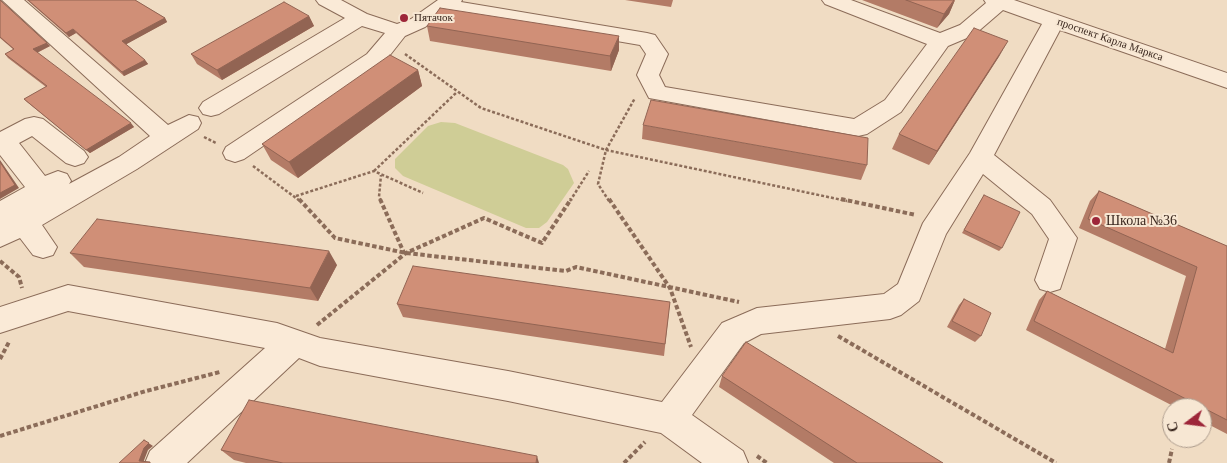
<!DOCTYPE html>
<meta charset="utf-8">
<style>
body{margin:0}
#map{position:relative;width:1227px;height:463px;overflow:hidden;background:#f0dcc3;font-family:Georgia,serif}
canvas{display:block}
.north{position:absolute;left:1162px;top:398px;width:50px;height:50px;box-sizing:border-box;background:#f7e7d3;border:1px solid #ab9a8b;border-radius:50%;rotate:255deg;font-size:14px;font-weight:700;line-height:20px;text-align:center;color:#3a271e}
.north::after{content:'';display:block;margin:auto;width:18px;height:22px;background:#9d2639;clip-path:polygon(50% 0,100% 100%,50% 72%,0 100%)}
</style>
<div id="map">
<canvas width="1227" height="463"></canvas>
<div class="north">С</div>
</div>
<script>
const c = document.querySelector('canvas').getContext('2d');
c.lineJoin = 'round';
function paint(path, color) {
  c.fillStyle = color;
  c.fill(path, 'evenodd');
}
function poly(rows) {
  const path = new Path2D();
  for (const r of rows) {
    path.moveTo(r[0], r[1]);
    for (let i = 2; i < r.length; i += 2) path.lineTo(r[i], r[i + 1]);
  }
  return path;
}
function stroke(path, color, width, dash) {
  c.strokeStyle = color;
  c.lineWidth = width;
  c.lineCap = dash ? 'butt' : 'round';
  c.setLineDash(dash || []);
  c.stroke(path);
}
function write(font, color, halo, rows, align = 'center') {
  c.font = font + ' Georgia,serif';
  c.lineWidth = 4;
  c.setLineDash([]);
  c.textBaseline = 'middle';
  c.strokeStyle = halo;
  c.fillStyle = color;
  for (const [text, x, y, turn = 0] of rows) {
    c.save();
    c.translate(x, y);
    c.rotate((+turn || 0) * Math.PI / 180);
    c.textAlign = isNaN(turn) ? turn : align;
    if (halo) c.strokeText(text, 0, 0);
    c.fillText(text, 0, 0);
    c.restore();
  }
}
paint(poly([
 [441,122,455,123,563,165,568,169,574,183,547,222,539,228,526,228,403,176,395,168,395,159,428,126]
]), '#cfcd96');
const minor = poly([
 [2,0,24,0,168,125,189,115,198,117,201,123,198,129,137,169,42,225,57,247,53,255,43,258,33,255,20,238,0,247,0,201,25,187,0,155,0,132,25,119,34,117,43,119,84,151,88,157,84,163,75,166,66,163,32,136,19,143,45,176,58,171,67,174,71,181,69,184,119,157,150,136,2,0],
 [316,0,341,0,367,14,397,24,411,19,438,0,462,0,461,2,647,33,655,35,668,54,659,75,665,87,854,119,885,100,927,44,825,4,822,0,851,0,940,33,960,25,986,3,984,0,1014,0,1227,73,1227,88,1060,30,994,155,1050,200,1077,238,1060,289,1050,292,1040,289,1035,280,1049,239,1032,214,983,174,946,234,919,301,901,315,890,319,761,334,744,343,692,415,743,451,748,463,702,463,661,433,508,401,320,366,299,358,187,463,145,463,150,451,265,348,68,311,0,333,0,307,68,285,277,323,320,338,508,371,662,402,722,323,757,308,884,294,898,284,923,223,970,153,1042,24,1003,10,974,35,948,46,901,112,867,134,858,136,649,98,637,75,646,54,640,45,448,12,425,27,405,36,383,64,244,159,235,162,226,159,223,153,226,147,367,54,385,33,362,26,219,114,211,116,203,114,199,108,203,102,345,18,319,4,316,0]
]);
stroke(minor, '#8b6c59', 2);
stroke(poly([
 [405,54,481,108,606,150,847,201],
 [204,137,216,143],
 [253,166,300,201],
 [374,171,457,92],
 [296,196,374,171,423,193],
 [381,201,379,197,381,175],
 [570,201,589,171],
 [609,201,598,184,606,150,635,98]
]), '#8b6c59', 2.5, [3, 2]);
stroke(poly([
 [299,199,335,238,406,253,566,271,576,267,739,302],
 [380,199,404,253],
 [609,199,670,288,691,347],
 [841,199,916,215],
 [0,261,19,277,22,288],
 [317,325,406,253,484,218,542,243,571,199],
 [838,336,1056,463],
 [0,359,9,342],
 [0,436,146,391,220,372],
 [757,456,767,463],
 [624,463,645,442],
 [1169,463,1172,449]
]), '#8b6c59', 4, [4.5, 2.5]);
paint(minor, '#faead7');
paint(poly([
 [0,0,47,43,50,46,37,53,134,127,90,153,27,102,24,99,46,87,8,58,5,54,14,50,0,38],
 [27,0,135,0,165,18,167,22,126,44,145,60,148,64,124,76,76,33,69,37],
 [625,0,673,0,671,7],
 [862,0,955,0,949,14,937,28],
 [309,16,314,26,222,80,197,64,191,54],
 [427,26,619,50,611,71,430,41],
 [1000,55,929,165,892,149,899,134],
 [418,70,422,86,298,178,271,160,262,144],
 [643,125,867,165,861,180,642,139],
 [1099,191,1227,246,1227,434,1202,421,1202,408,1177,408,1026,330,1039,300,1047,291,1165,349,1186,276,1079,228,1090,201],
 [984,195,1002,248,999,251,962,233],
 [70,253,337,265,318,301,84,267],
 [964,299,981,336,975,342,947,327,959,305],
 [670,302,664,356,403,317,397,304],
 [722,376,943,463,834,463,719,387],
 [221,450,536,463,246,463,234,460]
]), '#b37b66');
paint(poly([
 [955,0,949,14,937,28,944,14],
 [309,16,314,26,222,80,217,70],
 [165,18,167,22,125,45,122,41],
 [73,29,76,33,69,37,66,33],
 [619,36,619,50,611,71,610,56],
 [1008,41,1000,55,929,165,937,151],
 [47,43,50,46,36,53,33,49],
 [145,60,148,64,124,76,122,72],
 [418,70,422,86,298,178,289,162],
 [131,123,134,127,90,153,86,150],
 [0,160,19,188,0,199],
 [329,251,337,265,318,301,310,288],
 [144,440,153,446,148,450,143,463,139,461],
 [537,456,539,463,536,463]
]), '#926453');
const building = poly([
 [0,0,47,43,33,49,131,123,86,150,24,99,47,86,5,54,14,49,0,37,0,0],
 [28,0,135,0,165,18,122,41,145,60,122,72,73,29,66,33,28,0],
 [906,0,954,0,944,14,906,0],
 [284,2,309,16,217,70,191,54,284,2],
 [440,8,619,36,610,56,427,26,440,8],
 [974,28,1008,41,937,151,899,134,974,28],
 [390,55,418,70,289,162,262,144,390,55],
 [651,100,868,138,867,165,643,125,651,100],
 [0,162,15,185,0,193,0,162],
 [1099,191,1227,246,1227,420,1034,321,1047,291,1173,353,1197,267,1088,219,1099,191],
 [984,195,1020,212,1002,248,964,230,984,195],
 [97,219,329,251,310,288,70,253,97,219],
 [413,266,670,302,665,344,397,304,413,266],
 [964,299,991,313,981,336,952,321,964,299],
 [746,342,943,463,857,463,722,376,746,342],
 [249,400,537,456,536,463,283,463,221,450,249,400],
 [144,440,149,443,144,448,139,461,150,462,150,463,119,463,144,440]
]);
paint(building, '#d08f77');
stroke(building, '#926453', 1);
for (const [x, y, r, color] of [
 [404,18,5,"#9d2639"],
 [1096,221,5,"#9d2639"]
]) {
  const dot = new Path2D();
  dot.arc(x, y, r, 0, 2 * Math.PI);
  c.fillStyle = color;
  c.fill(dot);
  stroke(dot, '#f7e7d3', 2);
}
write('11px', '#3a271e', '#f7e7d3', [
 ["Пятачок",414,18]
], 'left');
write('11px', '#3a271e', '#f7e7d3', [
 ["проспект Карла Маркса",1110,40,19]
]);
write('14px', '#3a271e', '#f7e7d3', [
 ["Школа №36",1106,221]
], 'left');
</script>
